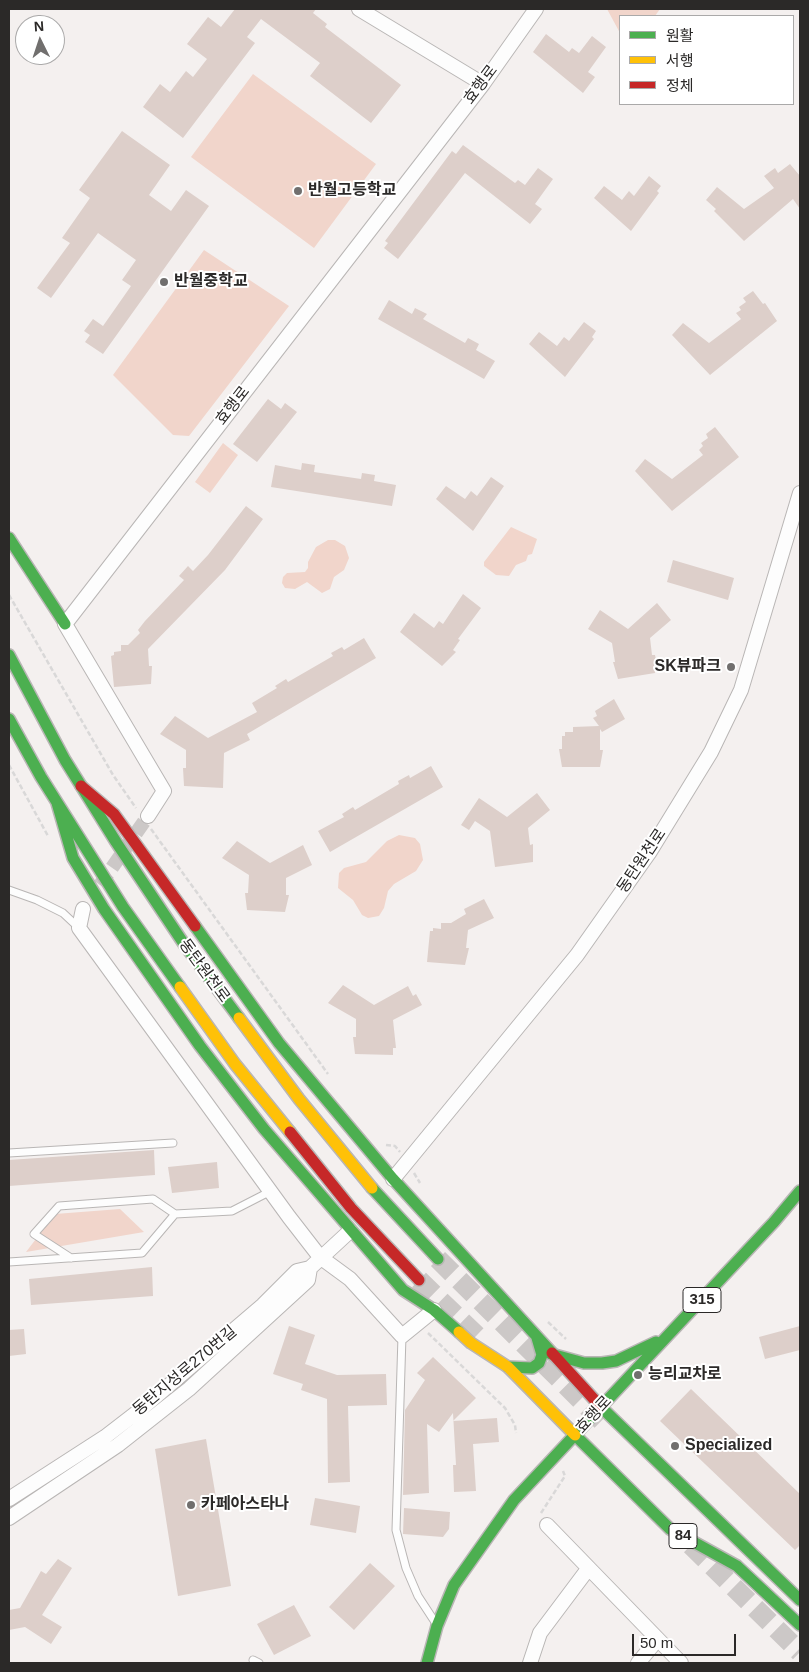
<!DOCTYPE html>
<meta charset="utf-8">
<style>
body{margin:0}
#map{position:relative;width:809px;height:1672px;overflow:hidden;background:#f4f0ef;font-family:Arial,"Noto Sans KR",sans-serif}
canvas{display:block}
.frame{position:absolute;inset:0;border:10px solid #2b2928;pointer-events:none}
.legend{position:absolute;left:619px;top:15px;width:175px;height:90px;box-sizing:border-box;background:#fff;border:1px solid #aaa9a9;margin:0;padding:6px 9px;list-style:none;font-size:15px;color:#2b2928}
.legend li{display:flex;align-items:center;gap:10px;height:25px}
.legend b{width:25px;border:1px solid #aaa9a9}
.north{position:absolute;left:15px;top:15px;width:50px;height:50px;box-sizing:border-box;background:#fff;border:1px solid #aaa9a9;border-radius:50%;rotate:356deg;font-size:14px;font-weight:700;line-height:20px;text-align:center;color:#2b2928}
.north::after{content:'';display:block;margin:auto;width:18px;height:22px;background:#716f6e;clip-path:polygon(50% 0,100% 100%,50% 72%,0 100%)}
.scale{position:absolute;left:632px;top:1634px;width:104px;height:22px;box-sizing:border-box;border:2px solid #2b2928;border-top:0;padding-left:6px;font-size:15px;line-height:18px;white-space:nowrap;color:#2b2928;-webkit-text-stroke:4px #fff;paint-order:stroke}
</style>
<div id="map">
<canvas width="809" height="1672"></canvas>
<div class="frame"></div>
<ul class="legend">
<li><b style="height:6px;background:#4caf50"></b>원활</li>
<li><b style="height:6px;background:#ffc107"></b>서행</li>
<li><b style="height:6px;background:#c62828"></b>정체</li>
</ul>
<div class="north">N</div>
<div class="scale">50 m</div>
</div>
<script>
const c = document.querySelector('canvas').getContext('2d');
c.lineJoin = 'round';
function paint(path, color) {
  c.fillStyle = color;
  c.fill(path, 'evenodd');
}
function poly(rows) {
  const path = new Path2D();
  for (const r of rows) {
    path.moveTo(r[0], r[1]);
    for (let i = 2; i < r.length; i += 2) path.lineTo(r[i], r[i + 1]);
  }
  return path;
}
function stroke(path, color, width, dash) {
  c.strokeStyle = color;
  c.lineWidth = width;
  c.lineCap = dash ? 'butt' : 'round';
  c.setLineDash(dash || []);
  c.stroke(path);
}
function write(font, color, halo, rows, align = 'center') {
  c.font = font + ' Arial,"Noto Sans KR",sans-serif';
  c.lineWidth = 4;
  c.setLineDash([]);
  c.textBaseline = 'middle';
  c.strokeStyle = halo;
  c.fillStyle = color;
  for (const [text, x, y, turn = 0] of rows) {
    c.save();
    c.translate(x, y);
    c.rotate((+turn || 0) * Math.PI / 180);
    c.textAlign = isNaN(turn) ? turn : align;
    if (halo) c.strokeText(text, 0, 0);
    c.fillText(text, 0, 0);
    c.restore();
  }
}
paint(poly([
 [607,9,660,9,655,16,620,16,620,33],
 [253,74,376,164,314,248,191,157],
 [204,250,289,306,189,436,173,435,113,375],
 [223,443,238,455,210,493,195,482],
 [511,527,537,539,532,554,528,555,526,561,516,565,509,576,496,575,484,566,484,562],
 [328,540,335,540,345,546,349,558,344,570,334,577,330,589,322,593,307,582,295,589,285,588,282,583,283,577,287,573,305,572,308,568,308,562,316,547],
 [399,835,415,838,420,844,423,860,416,871,394,884,388,891,384,908,379,916,368,918,362,915,353,900,338,888,339,873,344,868,366,862,387,841],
 [120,1209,144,1232,26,1252,55,1214]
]), '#f1d5cb');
paint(poly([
 [235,9,316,9,313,13,327,24,325,27,401,85,371,123,310,76,320,63,261,19,247,37,255,43,183,138,143,107,160,84,170,92,186,71,193,77,207,59,187,44,208,17,221,27],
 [546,34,569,52,572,48,579,53,592,36,606,47,588,72,595,77,583,93,533,52],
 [122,131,170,165,149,195,171,211,186,190,209,206,103,354,85,342,90,335,84,331,93,319,103,326,131,286,122,280,136,260,98,233,51,298,37,288,70,243,62,238,90,198,79,190],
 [463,145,515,183,518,180,525,185,538,168,553,179,535,204,542,209,530,224,465,173,398,259,384,248,388,243,385,241,452,151,456,154],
 [790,164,800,176,800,209,793,199,744,241,714,211,716,209,706,200,717,187,744,209,774,188,764,176,775,168,778,173],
 [649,176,661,186,657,191,659,193,631,231,594,198,604,186,622,200,629,191,634,196],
 [753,291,763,304,765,303,777,321,710,375,672,335,683,323,709,343,741,319,736,313,741,310,739,307,746,302,743,298],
 [389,300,412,314,415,308,427,314,423,319,465,343,468,338,479,344,476,350,495,361,484,379,378,319],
 [584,322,596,331,592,337,594,339,565,377,529,344,539,332,557,346,564,337,569,341],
 [268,399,281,409,285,403,297,412,257,462,233,444],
 [715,427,739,457,672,511,635,471,645,459,672,479,703,455,699,450,703,446,701,443,708,438,706,434],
 [302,463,315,465,314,472,361,479,362,473,375,475,374,481,396,485,392,506,271,487,275,465,301,470],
 [491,477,504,486,473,531,436,499,446,486,465,499,471,491,477,496],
 [246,506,263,519,225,570,148,649,149,666,152,666,151,684,114,687,111,656,114,655,114,652,121,651,121,645,128,645,140,633,138,630,145,621,184,580,179,576,188,566,193,571,208,555],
 [673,560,734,578,728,600,667,582],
 [463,594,481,608,458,639,460,640,453,650,456,652,442,666,400,632,414,613,434,628,439,621,443,624],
 [657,603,671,620,650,638,652,655,655,655,657,665,654,665,655,673,618,679,613,662,615,662,612,643,588,629,600,610,628,629],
 [364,638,376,658,247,734,250,740,224,753,223,788,184,786,183,768,186,768,186,750,160,734,175,716,208,738,257,712,252,703,277,688,275,686,286,679,288,682,333,656,331,653,342,647,344,650],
 [614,699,625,719,602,732,600,729,600,750,603,750,600,767,562,767,559,749,562,749,562,736,565,736,565,732,573,732,573,727,599,726,593,718,597,716,595,711],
 [431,766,443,787,330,852,318,831,344,817,342,814,353,807,355,810,399,784,398,781,409,775,410,778],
 [537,793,550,810,528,828,530,845,533,844,533,862,495,867,490,831,475,821,469,830,461,825,479,798,507,817],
 [237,841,270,863,303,845,312,865,286,878,286,895,289,895,285,912,247,910,245,893,248,893,249,875,222,858],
 [484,899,494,918,468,930,466,948,469,948,465,965,427,962,430,931,433,931,433,928,441,929,441,923,451,923,466,914,464,909],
 [343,985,374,1005,408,986,413,996,416,994,422,1005,393,1020,396,1048,393,1048,393,1055,355,1054,353,1037,356,1037,356,1019,328,1003],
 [154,1150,155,1175,9,1186,9,1160],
 [217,1162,219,1188,172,1193,168,1167],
 [152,1267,153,1296,31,1305,29,1279],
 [289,1326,315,1335,305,1364,337,1375,386,1374,387,1405,348,1406,350,1482,328,1483,327,1399,301,1390,303,1384,273,1374],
 [800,1326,800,1350,765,1359,759,1337],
 [24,1329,26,1354,9,1356,9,1330],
 [433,1357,476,1398,453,1421,497,1418,499,1442,473,1444,476,1491,454,1492,453,1465,456,1465,453,1413,439,1432,427,1424,429,1493,403,1495,405,1410,425,1380,417,1373],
 [691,1389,800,1494,800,1545,795,1550,660,1421],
 [206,1439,231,1586,178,1596,155,1449],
 [315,1498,360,1506,356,1533,310,1525],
 [404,1508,450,1512,449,1529,443,1537,403,1534],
 [58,1559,72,1568,42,1615,62,1627,51,1644,25,1627,9,1630,9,1610,20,1608,41,1571,46,1574],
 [370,1563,395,1586,354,1630,329,1607],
 [294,1605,311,1636,274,1655,257,1624]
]), '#ddcfca');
stroke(poly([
 [100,885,148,816]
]), '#ccc8c7', 14, [14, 7]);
stroke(poly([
 [438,1259,603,1422],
 [419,1280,477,1336],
 [691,1545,800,1652]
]), '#ccc8c7', 20, [20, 10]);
const lane = poly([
 [9,890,37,900,63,913,79,928],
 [9,1153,173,1143],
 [175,1214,232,1211,271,1191],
 [9,1262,142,1253,175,1214,153,1199,59,1206,34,1234,71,1258],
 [402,1336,396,1530,406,1568,418,1596,435,1622],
 [253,1660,259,1663]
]);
const street = poly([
 [359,9,483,84],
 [148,816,164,791,65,624,483,84,536,9],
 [83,909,79,928,289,1217,320,1257,350,1279,402,1336,434,1310],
 [393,1179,577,955,649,853,711,752,741,690,800,493],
 [9,1499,105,1437,140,1410,263,1305,297,1271,310,1268,350,1231],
 [9,1518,118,1445,189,1389,308,1280,310,1268],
 [547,1525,681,1663],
 [530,1663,540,1633,588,1569],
 [638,1663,657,1640]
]);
const fast = poly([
 [9,538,65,624],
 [9,655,65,760,116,842,184,944,239,1018],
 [9,719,41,777,123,907,180,987],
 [57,803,73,858,104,909,200,1046,264,1129,403,1290,434,1310,459,1332],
 [195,926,279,1043,393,1179,552,1353],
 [372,1188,438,1259],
 [551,1354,584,1363,602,1363,616,1361,656,1342],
 [508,1367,532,1368,539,1363,542,1355,537,1338],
 [601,1407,800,1600],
 [575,1435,670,1529,737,1566,800,1625],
 [427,1663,437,1626,454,1585,514,1500,774,1222,800,1191]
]);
const slow = poly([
 [180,987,235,1064,290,1132],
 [239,1018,299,1099,372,1188],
 [459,1332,471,1343,508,1367,575,1435]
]);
const jam = poly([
 [81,786,114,814,195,926],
 [290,1132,351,1208,419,1280],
 [552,1353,601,1407]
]);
stroke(lane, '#b9b6b5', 9);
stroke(street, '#b9b6b5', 16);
stroke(fast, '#b9b6b5', 14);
stroke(slow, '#b9b6b5', 14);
stroke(jam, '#b9b6b5', 14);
stroke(poly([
 [9,595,113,775,136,808],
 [9,765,48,836],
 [151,829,328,1074],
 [386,1145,395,1146,400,1152],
 [414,1173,420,1183],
 [548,1322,566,1339],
 [428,1333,505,1408,515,1425,516,1433],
 [541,1513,565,1476,563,1471]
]), '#d9d8d8', 2.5, [5, 2.5]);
stroke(lane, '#fdfdfd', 7);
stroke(street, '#fdfdfd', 14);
stroke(fast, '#4caf50', 11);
stroke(slow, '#ffc107', 11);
stroke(jam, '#c62828', 11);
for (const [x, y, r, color] of [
 [298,191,5,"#716f6e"],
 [164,282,5,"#716f6e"],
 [731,667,5,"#716f6e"],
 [638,1375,5,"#716f6e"],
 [675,1446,5,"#716f6e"],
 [191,1505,5,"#716f6e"]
]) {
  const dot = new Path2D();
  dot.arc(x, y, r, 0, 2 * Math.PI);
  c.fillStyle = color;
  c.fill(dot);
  stroke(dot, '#fff', 2);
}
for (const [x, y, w] of [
 [702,1300,38],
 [683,1536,28]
]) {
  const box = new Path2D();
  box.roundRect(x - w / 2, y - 12.5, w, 25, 4);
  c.fillStyle = '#fff';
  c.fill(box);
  stroke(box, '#2b2928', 1);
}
write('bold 15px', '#2b2928', null, [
 ["315",702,1300],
 ["84",683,1536]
]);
write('16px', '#2b2928', '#fff', [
 ["효행로",481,85,-53],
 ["효행로",233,406,-52],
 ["동탄원천로",642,861,-56],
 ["동탄원천로",204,971,54],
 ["동탄지성로270번길",185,1371,-40],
 ["효행로",594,1415,-47]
]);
write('bold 16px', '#2b2928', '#fff', [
 ["반월고등학교",308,191],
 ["반월중학교",174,282],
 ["SK뷰파크",721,667,"right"],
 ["능리교차로",648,1375],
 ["Specialized",685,1446],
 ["카페아스타나",201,1505]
], 'left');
</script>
